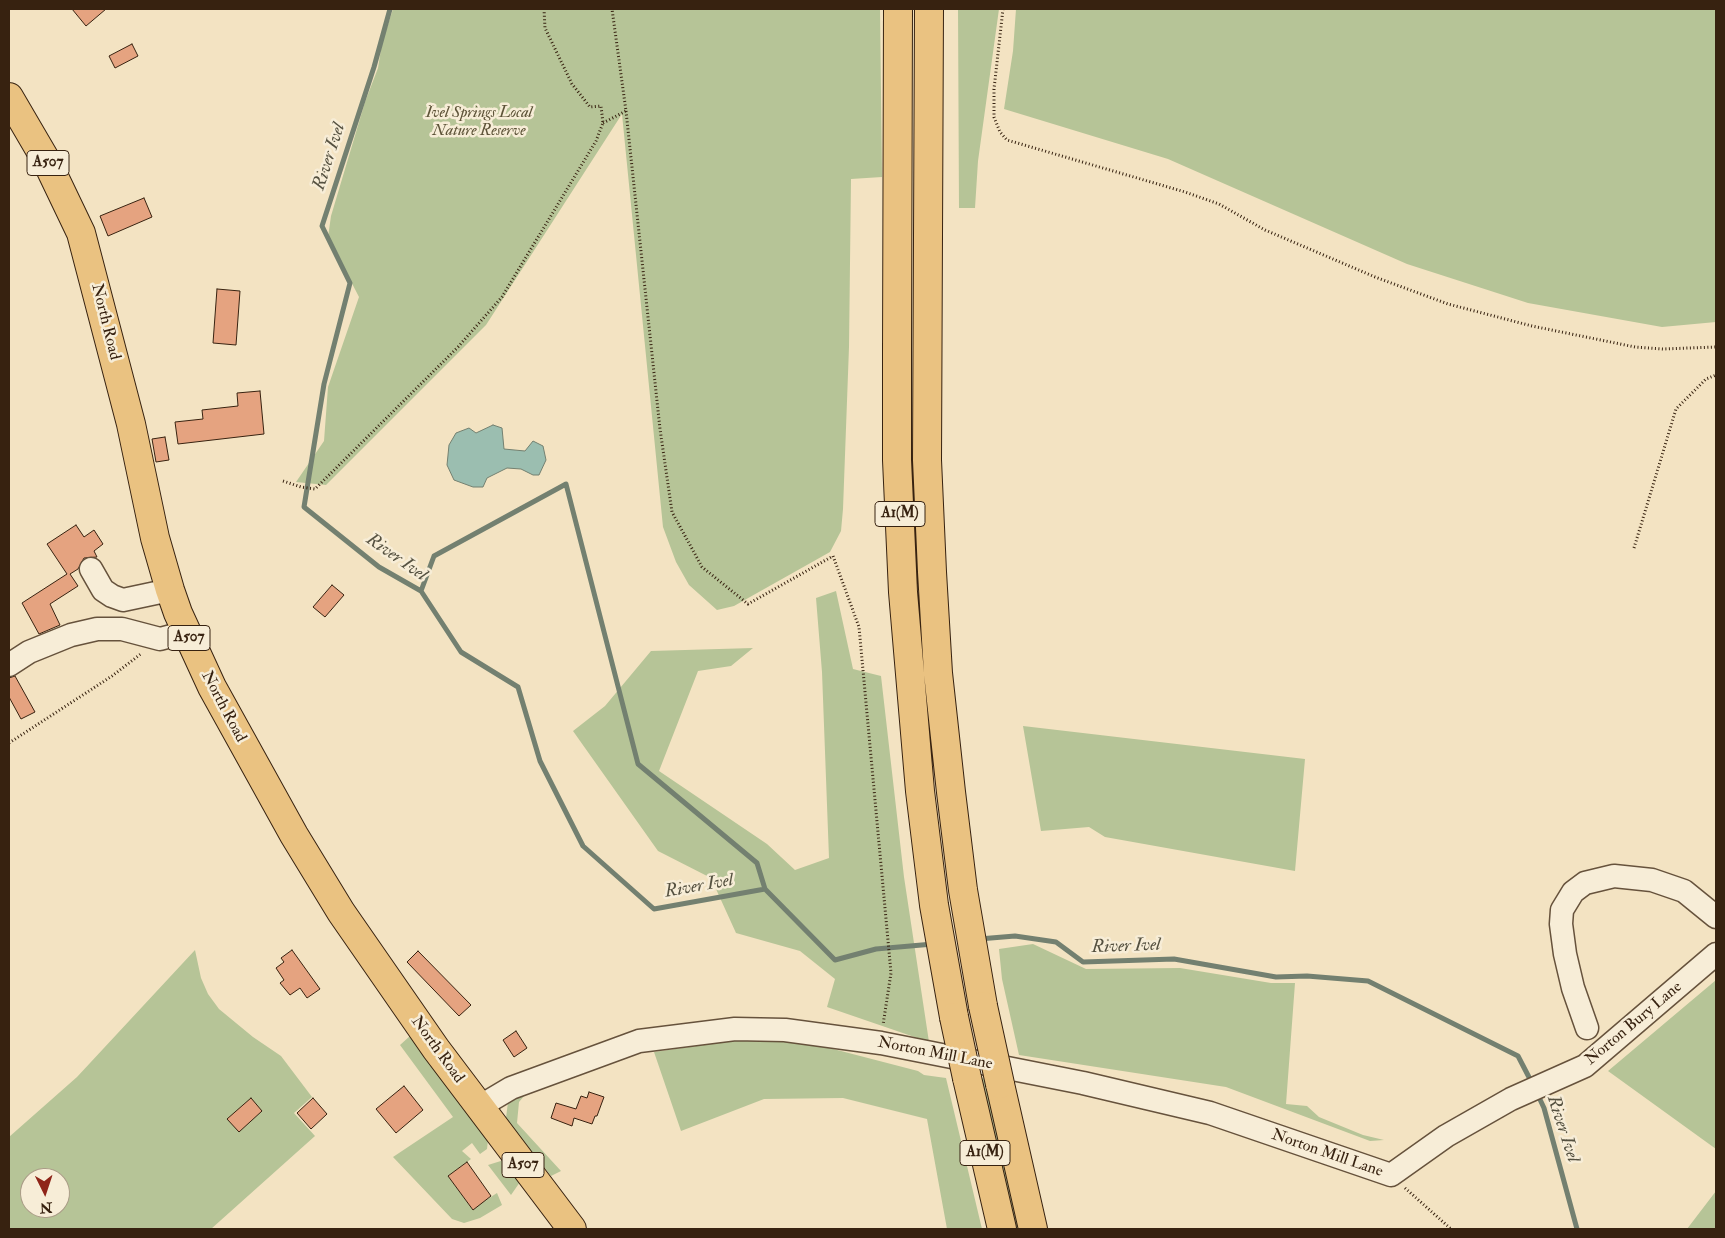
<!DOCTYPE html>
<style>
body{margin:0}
#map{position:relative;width:1725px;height:1238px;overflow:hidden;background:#f3e3c2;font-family:"IM FELL Double Pica",serif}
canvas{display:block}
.frame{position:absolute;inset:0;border:10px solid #372210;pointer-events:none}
.north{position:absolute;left:20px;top:1168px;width:50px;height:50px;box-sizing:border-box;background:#f7edd7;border:1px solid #aa9c87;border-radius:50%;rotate:176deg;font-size:14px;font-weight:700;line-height:20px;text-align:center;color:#372210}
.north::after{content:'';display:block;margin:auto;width:18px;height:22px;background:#8f2418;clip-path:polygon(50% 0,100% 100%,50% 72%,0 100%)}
</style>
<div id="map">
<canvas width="1725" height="1238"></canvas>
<div class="frame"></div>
<div class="north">N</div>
</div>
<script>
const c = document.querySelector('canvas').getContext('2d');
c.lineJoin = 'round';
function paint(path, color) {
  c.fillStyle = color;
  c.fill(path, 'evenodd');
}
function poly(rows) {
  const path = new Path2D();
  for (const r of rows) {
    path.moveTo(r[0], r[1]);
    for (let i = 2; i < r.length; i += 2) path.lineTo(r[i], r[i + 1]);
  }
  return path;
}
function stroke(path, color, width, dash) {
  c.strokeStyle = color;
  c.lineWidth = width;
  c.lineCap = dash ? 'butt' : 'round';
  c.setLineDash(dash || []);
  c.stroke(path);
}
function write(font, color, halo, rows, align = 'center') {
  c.font = font + ' "IM FELL Double Pica",serif';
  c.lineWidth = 5;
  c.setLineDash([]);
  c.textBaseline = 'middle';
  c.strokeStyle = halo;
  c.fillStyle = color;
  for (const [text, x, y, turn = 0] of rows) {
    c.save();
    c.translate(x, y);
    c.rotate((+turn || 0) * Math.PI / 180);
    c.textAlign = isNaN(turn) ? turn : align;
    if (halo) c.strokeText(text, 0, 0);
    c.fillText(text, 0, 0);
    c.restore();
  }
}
paint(poly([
 [393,9,880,9,882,177,851,179,849,347,843,509,841,531,830,552,734,606,717,610,689,585,676,562,663,527,622,114,486,325,326,485,296,482,324,441,328,387,359,297,328,237,331,216,365,102,378,68,382,43],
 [958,9,999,9,978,161,975,208,959,208],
 [1016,9,1716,9,1716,322,1662,327,1528,303,1407,264,1168,159,1004,109,1013,51],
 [836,591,853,669,881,676,904,877,929,1042,827,1007,835,979,800,951,736,933,711,878,658,851,573,731,605,706,651,651,753,648,731,666,698,671,659,771,767,844,795,870,829,858,822,672,816,598],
 [1023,726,1305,759,1295,871,1105,837,1089,827,1041,831],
 [1033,944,1086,969,1180,968,1271,983,1295,983,1286,1104,1307,1106,1319,1117,1363,1135,1384,1140,1370,1141,1226,1087,1019,1055,1002,979,999,949],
 [195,950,201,978,208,994,219,1009,253,1037,281,1056,312,1097,294,1113,315,1136,211,1229,9,1229,9,1137,77,1077],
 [30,1178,60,1178,60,1208,30,1208],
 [1716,980,1716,1149,1608,1071],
 [410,1036,488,1140,487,1149,480,1154,472,1143,462,1151,471,1159,448,1176,472,1209,497,1193,502,1205,480,1218,464,1223,452,1219,393,1157,453,1117,400,1045],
 [787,1037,918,1071,924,1075,946,1078,982,1229,947,1229,927,1119,843,1098,764,1099,681,1131,654,1052,753,1038],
 [986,1078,1022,1229,1013,1229,978,1079],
 [530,1089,519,1102,517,1123,561,1171,551,1176,506,1118,508,1102],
 [504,1160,520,1182,511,1195,488,1165],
 [1716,1191,1716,1229,1687,1229]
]), '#b6c497');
const water = poly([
 [493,425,502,428,504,449,525,451,533,441,543,446,546,460,539,475,533,475,521,469,507,468,487,478,483,487,473,487,454,480,447,465,449,445,456,433,469,428,476,433,493,425]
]);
paint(water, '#9bbeb0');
stroke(water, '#738070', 1);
stroke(poly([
 [390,9,374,67,322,226,350,283,324,384,304,507,379,567,421,591,461,652,518,687,540,761,583,846,654,909,765,889,835,960,876,949,933,944],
 [421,591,434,556,566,484,638,764,757,863,765,889],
 [979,939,1015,936,1056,942,1083,962,1174,959,1276,977,1307,976,1368,981,1518,1056,1532,1083],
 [1537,1093,1544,1108,1577,1229]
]), '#738070', 5);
const building = poly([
 [72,9,106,9,86,26,72,9],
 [132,44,138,56,115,68,109,56,132,44],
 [144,198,152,217,108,236,100,216,144,198],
 [217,289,240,291,236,345,213,343,217,289],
 [260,391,264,434,178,444,175,422,203,419,202,410,238,406,237,393,260,391],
 [165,437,169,460,156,462,152,439,165,437],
 [76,525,84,537,94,530,103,544,94,551,97,557,84,558,78,569,70,574,78,586,50,604,60,625,39,634,22,603,67,574,47,544,76,525],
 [332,585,344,595,325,617,313,607,332,585],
 [15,676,35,712,21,719,9,697,9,678,15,676],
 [292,950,320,989,307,998,300,988,290,995,280,983,284,980,276,968,284,962,281,958,292,950],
 [418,951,471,1005,459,1016,407,962,418,951],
 [516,1031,527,1048,514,1057,503,1040,516,1031],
 [404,1086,423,1110,396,1133,376,1109,404,1086],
 [589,1092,604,1097,597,1116,595,1116,592,1124,574,1118,572,1126,551,1118,556,1103,576,1109,581,1096,587,1098,589,1092],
 [251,1098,262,1111,239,1132,227,1119,251,1098],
 [313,1098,327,1114,311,1129,297,1113,313,1098],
 [467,1162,491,1196,473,1210,448,1176,467,1162]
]);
paint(building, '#e5a380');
stroke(building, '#372210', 1);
const minor = poly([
 [91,569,103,590,112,596,123,600,170,590],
 [9,665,29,652,71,635,97,629,122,629,160,639,186,632],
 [1587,1028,1573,988,1565,954,1561,924,1562,910,1573,892,1585,883,1614,876,1652,880,1684,891,1716,917],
 [479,1107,511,1088,639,1041,735,1029,785,1030,881,1043,1083,1083,1210,1113,1391,1175,1446,1136,1511,1099,1585,1066,1716,954]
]);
const major = poly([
 [9,97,47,162,81,233,131,424,155,538,170,590,178,613,212,687,294,835,341,912,436,1049,572,1229]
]);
const highway = poly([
 [898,9,897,351,897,460,903,592,920,791,934,905,954,1017],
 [929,9,927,460,932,572,938,673,951,792,963,890,983,1006],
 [967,1078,1002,1229],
 [1000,1084,1033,1229]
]);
stroke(minor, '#66523c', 25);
stroke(major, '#372210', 30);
stroke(highway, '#372210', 30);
stroke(poly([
 [1003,9,994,89,994,117,1000,132,1007,140,1185,192,1219,204,1265,230,1375,277,1448,304,1532,326,1635,347,1663,349,1716,347],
 [626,111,660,429,672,512,702,567,748,604,833,556,859,627,891,973,883,1025],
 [603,123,626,111,612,9],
 [283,481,301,487,315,489,458,347,502,297,596,141,603,123,601,106,590,107,572,84,545,28,544,9],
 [1634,548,1676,409,1706,379,1716,375],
 [9,743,112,676,142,653],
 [1405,1188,1451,1229]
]), '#372210', 3, [1, 2.5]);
stroke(minor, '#f7edd7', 22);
stroke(major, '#eac281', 28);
stroke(highway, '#eac281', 28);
const highwayBridge = poly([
 [983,1006,1000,1084],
 [954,1017,967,1078]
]);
stroke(highwayBridge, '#372210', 30, []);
stroke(highwayBridge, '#eac281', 28);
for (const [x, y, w] of [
 [48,163,42],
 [900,514,50],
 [189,638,42],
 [985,1153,50],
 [523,1165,42]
]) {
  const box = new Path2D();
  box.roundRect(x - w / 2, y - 12.5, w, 25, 4);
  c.fillStyle = '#f7edd7';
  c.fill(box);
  stroke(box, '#372210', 1);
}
write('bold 15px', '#372210', null, [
 ["A507",48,163],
 ["A1(M)",900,514],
 ["A507",189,638],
 ["A1(M)",985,1153],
 ["A507",523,1165]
]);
write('italic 16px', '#5d5338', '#f7edd7', [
 ["Ivel Springs Local",479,114],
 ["Nature Reserve",479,132]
]);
write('16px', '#372210', '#f7edd7', [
 ["North Road",105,322,76],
 ["North Road",223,707,62],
 ["Norton Bury Lane",1634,1024,-40],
 ["North Road",437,1050,54],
 ["Norton Mill Lane",935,1054,11],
 ["Norton Mill Lane",1327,1154,19]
]);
write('italic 18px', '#555140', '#f7edd7', [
 ["River Ivel",330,157,-72],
 ["River Ivel",396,558,35],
 ["River Ivel",699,887,-10],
 ["River Ivel",1126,947,-2],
 ["River Ivel",1562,1129,72]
]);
</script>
